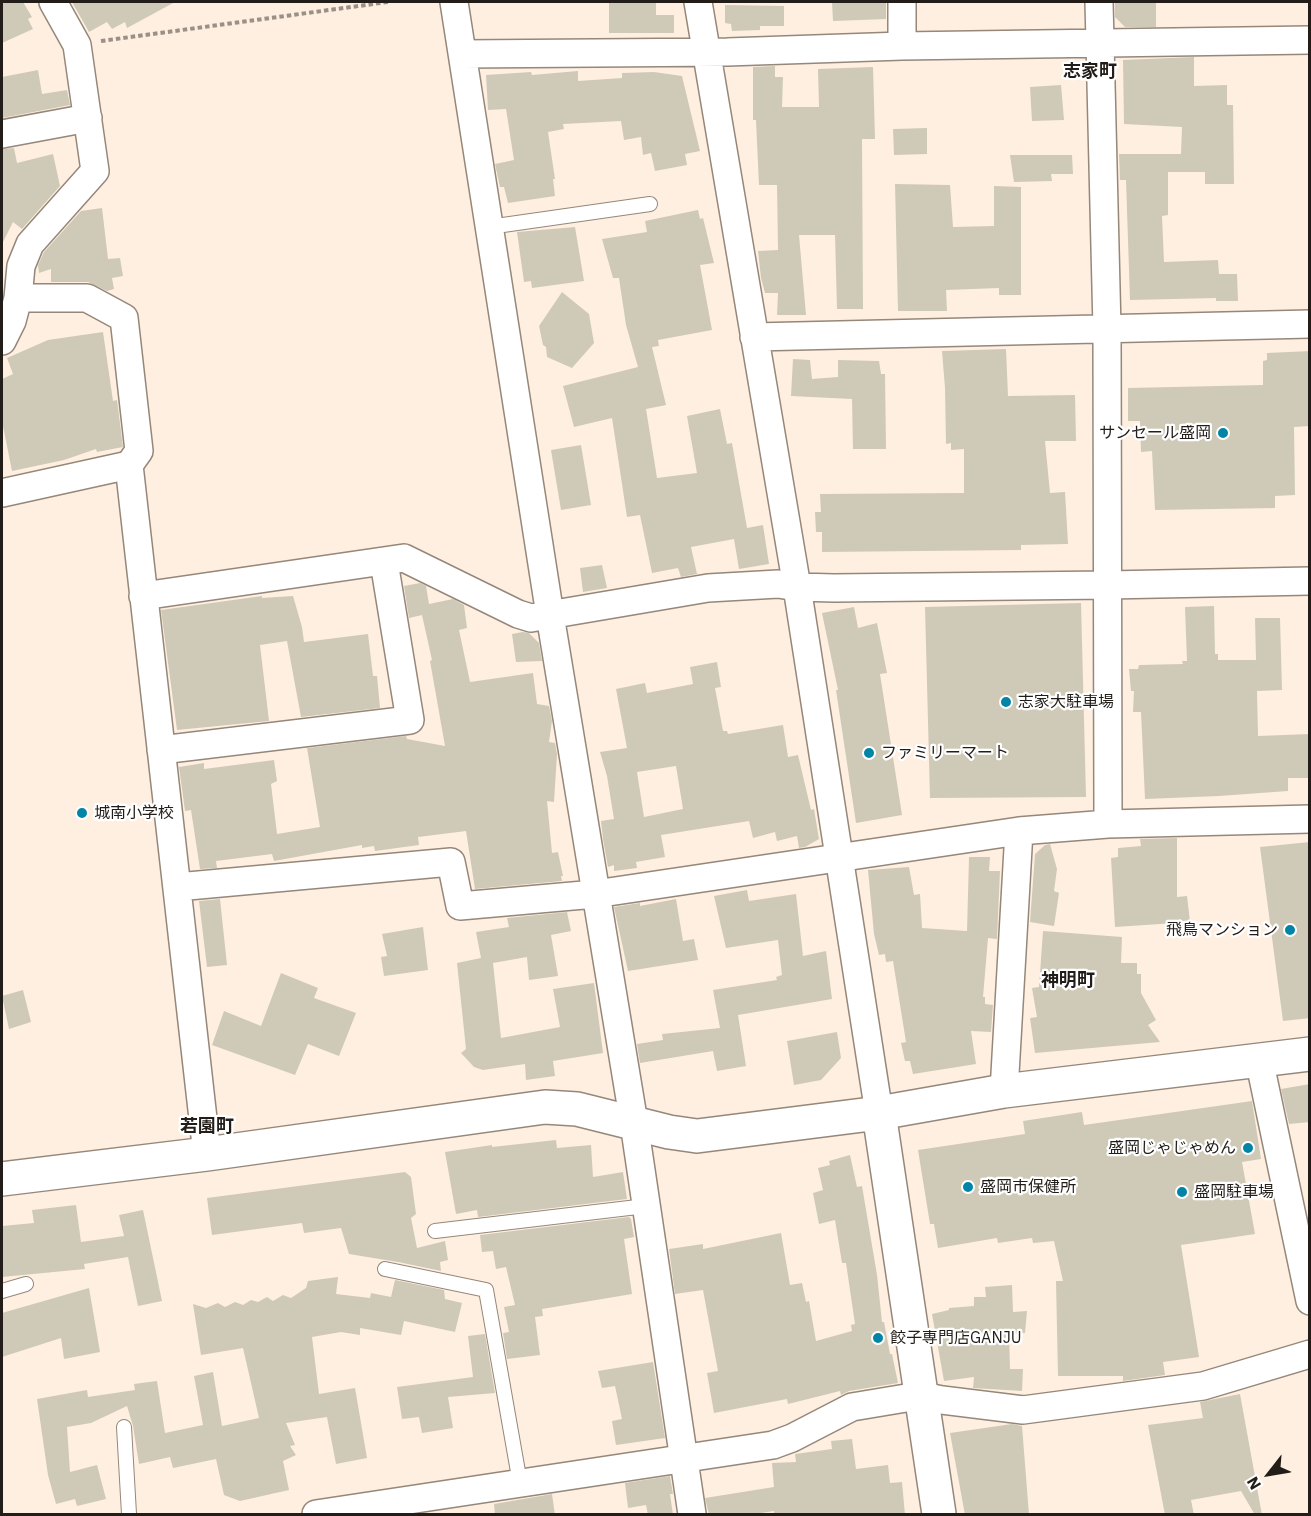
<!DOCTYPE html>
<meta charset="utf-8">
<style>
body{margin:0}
#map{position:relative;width:1311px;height:1516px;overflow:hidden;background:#ffefe1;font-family:"IBM Plex Sans",sans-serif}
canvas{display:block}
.frame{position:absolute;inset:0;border:3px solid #221d18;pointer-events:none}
.north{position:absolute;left:1239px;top:1444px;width:60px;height:60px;-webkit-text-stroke:4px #fff;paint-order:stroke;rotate:239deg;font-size:16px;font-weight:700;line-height:24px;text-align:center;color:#221d18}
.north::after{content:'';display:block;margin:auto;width:21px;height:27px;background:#221d18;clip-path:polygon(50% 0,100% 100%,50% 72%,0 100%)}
</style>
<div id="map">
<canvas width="1311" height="1516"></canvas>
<div class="frame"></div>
<div class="north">N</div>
</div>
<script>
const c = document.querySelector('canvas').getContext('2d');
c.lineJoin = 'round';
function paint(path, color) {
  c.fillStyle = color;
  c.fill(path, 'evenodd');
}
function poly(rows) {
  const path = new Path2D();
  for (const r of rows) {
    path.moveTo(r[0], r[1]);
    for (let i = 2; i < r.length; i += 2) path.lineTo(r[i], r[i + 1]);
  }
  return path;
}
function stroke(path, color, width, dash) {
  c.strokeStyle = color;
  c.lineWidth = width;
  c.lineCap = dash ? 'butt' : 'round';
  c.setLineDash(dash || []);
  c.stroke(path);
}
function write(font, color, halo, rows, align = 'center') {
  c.font = font + ' "IBM Plex Sans","Noto Sans JP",sans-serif';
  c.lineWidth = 4.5;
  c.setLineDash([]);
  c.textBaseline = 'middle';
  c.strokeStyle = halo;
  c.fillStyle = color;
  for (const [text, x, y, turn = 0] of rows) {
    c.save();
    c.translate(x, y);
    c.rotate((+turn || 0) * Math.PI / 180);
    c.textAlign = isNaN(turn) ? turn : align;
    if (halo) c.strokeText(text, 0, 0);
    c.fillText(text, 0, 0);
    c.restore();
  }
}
paint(poly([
 [2,2,23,2,32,17,28,19,33,29,2,43],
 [72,2,175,2,127,28,125,22,112,29,107,22,89,32],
 [609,2,656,2,656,15,674,15,674,33,609,33],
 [832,2,886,2,886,19,833,21],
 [1115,2,1156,2,1156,27,1125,27,1115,17],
 [725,5,784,6,784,26,760,26,760,30,732,31,731,24,725,23],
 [1194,57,1194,86,1227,85,1227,105,1233,105,1234,184,1205,184,1205,172,1168,172,1168,215,1162,216,1164,262,1218,260,1219,274,1237,274,1238,301,1216,301,1216,298,1130,300,1126,180,1120,180,1119,154,1181,154,1182,127,1124,124,1123,60],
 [775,66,775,77,783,77,782,107,819,107,818,69,873,67,875,139,862,139,863,309,837,309,835,235,799,235,806,315,777,315,778,293,765,293,761,278,758,251,778,250,777,185,759,185,756,120,753,120,753,67],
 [38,70,42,94,67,90,70,105,2,118,2,77],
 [578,71,578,81,622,78,622,73,654,72,682,76,700,151,685,154,687,165,655,171,651,153,643,155,641,137,624,140,621,121,563,124,564,129,548,132,555,179,553,179,555,196,508,203,504,187,500,187,495,164,514,160,506,109,488,110,486,75,531,72,532,75],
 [1061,85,1064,120,1032,121,1030,87],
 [927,128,927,154,894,155,893,129],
 [14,148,17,163,53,154,60,186,22,229,13,222,2,244,2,149],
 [1010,155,1072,155,1073,174,1051,174,1052,181,1014,182],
 [895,184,950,185,953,227,994,226,994,186,1021,187,1021,295,999,295,999,288,946,290,947,311,898,311],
 [102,208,108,259,120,258,123,276,112,278,114,289,107,291,88,282,51,282,51,269,39,273,38,265,44,252,81,211],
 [698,210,700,219,703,218,714,263,700,265,712,330,658,340,659,346,652,347,666,405,646,409,657,478,697,473,687,416,720,409,727,444,732,443,747,528,763,525,769,564,739,569,734,539,691,547,697,574,681,577,678,568,652,573,640,515,627,517,612,418,574,427,563,386,638,367,626,325,619,278,613,278,602,239,647,232,645,221],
 [575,227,584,281,532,288,531,281,524,282,517,232],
 [562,292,589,314,594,343,572,368,547,357,546,347,543,345,539,326],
 [103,332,113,401,117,400,123,447,97,452,96,449,64,460,12,471,2,421,2,379,13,374,7,358,48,340],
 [1006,349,1008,396,1075,395,1076,441,1045,441,1050,493,1065,492,1068,544,1021,545,1021,550,822,552,822,532,816,532,815,512,821,512,820,494,964,493,964,449,951,450,951,443,946,444,945,388,942,351],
 [1310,351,1310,426,1294,427,1295,495,1275,496,1275,508,1155,510,1152,451,1141,452,1140,421,1128,421,1128,388,1263,385,1263,361,1267,360,1267,353],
 [793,359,810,360,812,379,838,377,838,360,879,361,881,374,885,374,886,449,853,449,852,399,791,396],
 [581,445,591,505,561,510,551,450],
 [602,565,607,588,583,592,580,568],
 [420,583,426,586,429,604,453,599,464,605,467,628,459,630,470,682,533,673,537,704,549,706,552,721,549,742,555,743,557,754,554,802,547,801,552,853,558,852,563,876,561,876,562,881,475,889,466,831,418,837,419,845,375,851,374,846,362,848,362,845,274,861,272,854,216,861,217,868,200,869,191,810,185,811,179,767,204,763,204,769,274,760,277,781,271,784,277,834,320,827,307,748,406,736,407,739,445,746,430,661,432,660,422,615,409,618,404,586],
 [262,596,262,598,293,596,302,627,304,642,368,634,373,676,377,676,380,708,301,717,287,641,260,645,269,721,177,730,161,610],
 [1081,603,1086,797,930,798,925,607],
 [1214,606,1215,654,1218,654,1218,660,1256,660,1255,618,1280,618,1282,690,1257,691,1258,736,1310,734,1310,778,1288,778,1288,791,1219,796,1145,799,1141,712,1133,712,1134,691,1131,691,1129,669,1138,669,1139,665,1183,664,1182,661,1187,661,1185,607],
 [854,607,858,628,877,623,887,673,880,674,902,815,856,823,836,690,838,690,822,613],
 [523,632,529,633,539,643,542,661,516,662,512,634],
 [717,662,721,687,715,688,723,731,727,731,728,734,783,725,788,757,798,755,811,810,814,809,819,839,805,847,799,848,797,836,777,841,775,832,753,838,749,821,661,835,665,857,636,862,637,868,614,871,614,865,608,867,603,839,601,821,614,819,607,776,600,752,627,748,616,689,645,683,647,693,693,684,690,667],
 [676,766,683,809,644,817,637,772],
 [1177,838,1177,897,1187,896,1190,922,1115,927,1111,858,1118,857,1118,848,1141,846,1140,839],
 [1310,842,1310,1018,1283,1021,1260,847],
 [1050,844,1057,869,1054,891,1059,893,1054,926,1030,922,1035,854,1045,845],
 [969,857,990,857,989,871,1000,871,997,939,988,938,983,997,985,997,985,1004,993,1005,991,1032,971,1031,976,1064,913,1074,910,1061,905,1061,901,1043,906,1042,893,961,886,962,885,954,879,955,874,934,868,870,909,867,914,895,920,894,922,928,967,931],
 [747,890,749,901,796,894,803,956,826,951,832,999,738,1015,746,1066,717,1071,713,1051,640,1063,637,1044,663,1040,662,1034,720,1028,713,990,777,980,776,977,782,975,778,940,726,948,714,896],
 [220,899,227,965,207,967,199,901],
 [676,899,683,941,694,939,698,960,628,971,614,907,640,903,640,906],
 [567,912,571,931,551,935,558,976,529,980,527,957,493,963,501,1038,560,1027,553,989,594,983,603,1053,553,1061,555,1076,526,1080,525,1064,483,1070,474,1067,461,1053,466,1049,457,963,481,958,476,932,509,927,507,918],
 [423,927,428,970,384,976,381,957,387,956,382,934],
 [1043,931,1122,937,1121,963,1137,963,1137,974,1141,974,1141,993,1156,1020,1148,1025,1160,1042,1035,1053,1030,1018,1037,1017,1032,988,1039,987],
 [281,973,318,988,314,998,356,1013,339,1056,308,1044,295,1075,212,1045,224,1011,261,1026],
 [23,990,31,1022,9,1029,2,996],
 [837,1032,841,1058,821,1080,794,1085,787,1041],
 [1310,1084,1310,1122,1289,1124,1281,1089],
 [1252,1101,1261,1159,1242,1162,1255,1234,1181,1245,1199,1357,1163,1362,1165,1375,1123,1381,1123,1376,1058,1376,1056,1281,1063,1281,1054,1241,1033,1243,1032,1238,998,1243,997,1238,938,1248,934,1224,930,1224,918,1150,1025,1134,1023,1121,1082,1112,1084,1125],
 [556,1140,557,1148,591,1145,593,1177,623,1172,627,1199,478,1217,477,1210,456,1214,445,1152,492,1145,492,1147],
 [850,1155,857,1187,862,1186,877,1275,882,1322,884,1322,890,1354,892,1354,898,1383,849,1391,841,1395,840,1391,788,1404,787,1399,714,1413,707,1373,718,1371,703,1290,675,1294,669,1249,703,1244,703,1249,781,1233,790,1285,802,1283,806,1302,809,1301,816,1341,852,1331,851,1325,855,1324,846,1263,842,1263,835,1220,819,1224,813,1193,823,1190,818,1168,830,1165,829,1161],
 [405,1172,411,1177,416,1214,411,1218,417,1248,445,1241,448,1260,440,1262,441,1271,398,1262,349,1254,341,1228,304,1233,302,1223,212,1235,207,1198],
 [76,1205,81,1242,124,1236,119,1215,143,1210,162,1301,138,1306,128,1257,84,1264,85,1269,2,1277,2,1226,34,1223,32,1210],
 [629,1217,631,1219,634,1237,624,1239,632,1294,542,1309,543,1316,535,1317,540,1355,507,1359,503,1333,509,1332,504,1307,515,1305,506,1267,496,1269,493,1251,482,1252,480,1235],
 [338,1277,336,1294,370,1298,371,1293,391,1297,395,1280,444,1290,445,1299,462,1303,455,1332,404,1321,401,1335,360,1328,360,1335,341,1332,312,1337,319,1394,355,1388,367,1458,336,1464,327,1417,286,1423,295,1445,290,1446,296,1455,283,1461,289,1490,240,1501,224,1495,216,1459,173,1468,170,1457,139,1464,133,1426,127,1406,91,1423,67,1427,70,1472,97,1465,106,1499,77,1506,75,1499,56,1504,48,1475,37,1399,87,1390,88,1397,135,1390,134,1384,157,1381,165,1433,203,1425,194,1376,213,1372,222,1426,259,1418,243,1348,201,1355,193,1304,206,1308,218,1303,225,1307,235,1302,243,1305,251,1300,258,1302,267,1297,273,1301,283,1295,291,1298,306,1288,308,1281],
 [1012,1285,1013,1312,1027,1311,1025,1333,1009,1334,1010,1369,1023,1369,1022,1391,973,1388,974,1377,944,1381,932,1314,949,1310,949,1308,974,1306,974,1297,986,1297,985,1287],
 [89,1288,100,1352,64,1359,61,1338,2,1357,2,1313],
 [485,1334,495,1393,448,1397,453,1428,422,1433,419,1417,402,1419,397,1387,473,1377,468,1336],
 [653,1362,665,1438,616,1445,612,1421,622,1419,615,1386,602,1388,598,1371],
 [1240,1394,1262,1515,1255,1515,1241,1491,1191,1500,1194,1515,1165,1515,1148,1425,1203,1418,1200,1402],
 [1012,1424,1022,1426,1029,1515,965,1515,950,1433],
 [852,1439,856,1469,888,1465,890,1483,902,1482,905,1515,774,1515,774,1511,748,1515,709,1515,705,1498,774,1487,772,1463,796,1462,795,1454,832,1449,831,1441],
 [670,1476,673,1494,670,1494,673,1515,648,1515,646,1505,628,1508,625,1483],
 [552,1494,555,1515,495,1515,494,1504]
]), '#cfcab8');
const lane = poly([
 [489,227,650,204],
 [435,1231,646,1206],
 [385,1269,486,1290,520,1483],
 [2,1291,26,1284],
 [124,1427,129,1514]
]);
const street = poly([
 [454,2,550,615,634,1123,692,1514],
 [698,2,797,587,879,1113],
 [902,2,902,46],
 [1099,2,1107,329,1108,824],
 [463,54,727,52,902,46,1310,40],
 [2,134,88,118],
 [754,337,1310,324],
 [2,341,12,321,18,298],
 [129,465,207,1154],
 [2,493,129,465,139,451,124,318,87,298,18,298,21,266,30,244,95,171,77,45,53,2],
 [143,596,404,558,518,614,531,618,708,588,778,584,797,587,834,588,1108,585,1310,581],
 [161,750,410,720,384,562],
 [177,887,451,862,460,906,595,894,1019,831,1108,824,1310,819],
 [1259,1059,1310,1301],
 [1004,1091,1019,831],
 [316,1514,773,1445,792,1438,852,1407,906,1398,922,1396,942,1400,1023,1410,1203,1386,1310,1354]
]);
const secondary = poly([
 [879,1113,939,1514],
 [2,1179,207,1154,545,1107,577,1109,669,1132,697,1136,879,1113,1004,1091,1310,1054]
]);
stroke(lane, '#95877a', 16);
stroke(street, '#95877a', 30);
stroke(secondary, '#95877a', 36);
stroke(poly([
 [101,41,388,2]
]), '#9b9086', 4, [4.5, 3]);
stroke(lane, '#fff', 14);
stroke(street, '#fff', 27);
stroke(secondary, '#fff', 33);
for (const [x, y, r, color] of [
 [1223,433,6,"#0284a7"],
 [1006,702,6,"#0284a7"],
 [869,753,6,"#0284a7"],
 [82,813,6,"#0284a7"],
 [1290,930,6,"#0284a7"],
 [1248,1148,6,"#0284a7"],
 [968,1187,6,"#0284a7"],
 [1182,1192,6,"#0284a7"],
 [878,1338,6,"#0284a7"]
]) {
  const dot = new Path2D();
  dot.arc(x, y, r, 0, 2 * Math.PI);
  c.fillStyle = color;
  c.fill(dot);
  stroke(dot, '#fff', 2);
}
write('16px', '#221d18', '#fff', [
 ["サンセール盛岡",1211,433,"right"],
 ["志家大駐車場",1018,702],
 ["ファミリーマート",881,753],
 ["城南小学校",94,813],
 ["飛鳥マンション",1278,930,"right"],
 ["盛岡じゃじゃめん",1236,1148,"right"],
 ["盛岡市保健所",980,1187],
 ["盛岡駐車場",1194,1192],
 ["餃子専門店GANJU",890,1338]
], 'left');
write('bold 18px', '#221d18', '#fff', [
 ["志家町",1090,72],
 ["神明町",1068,981],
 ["若園町",207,1127]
]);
</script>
